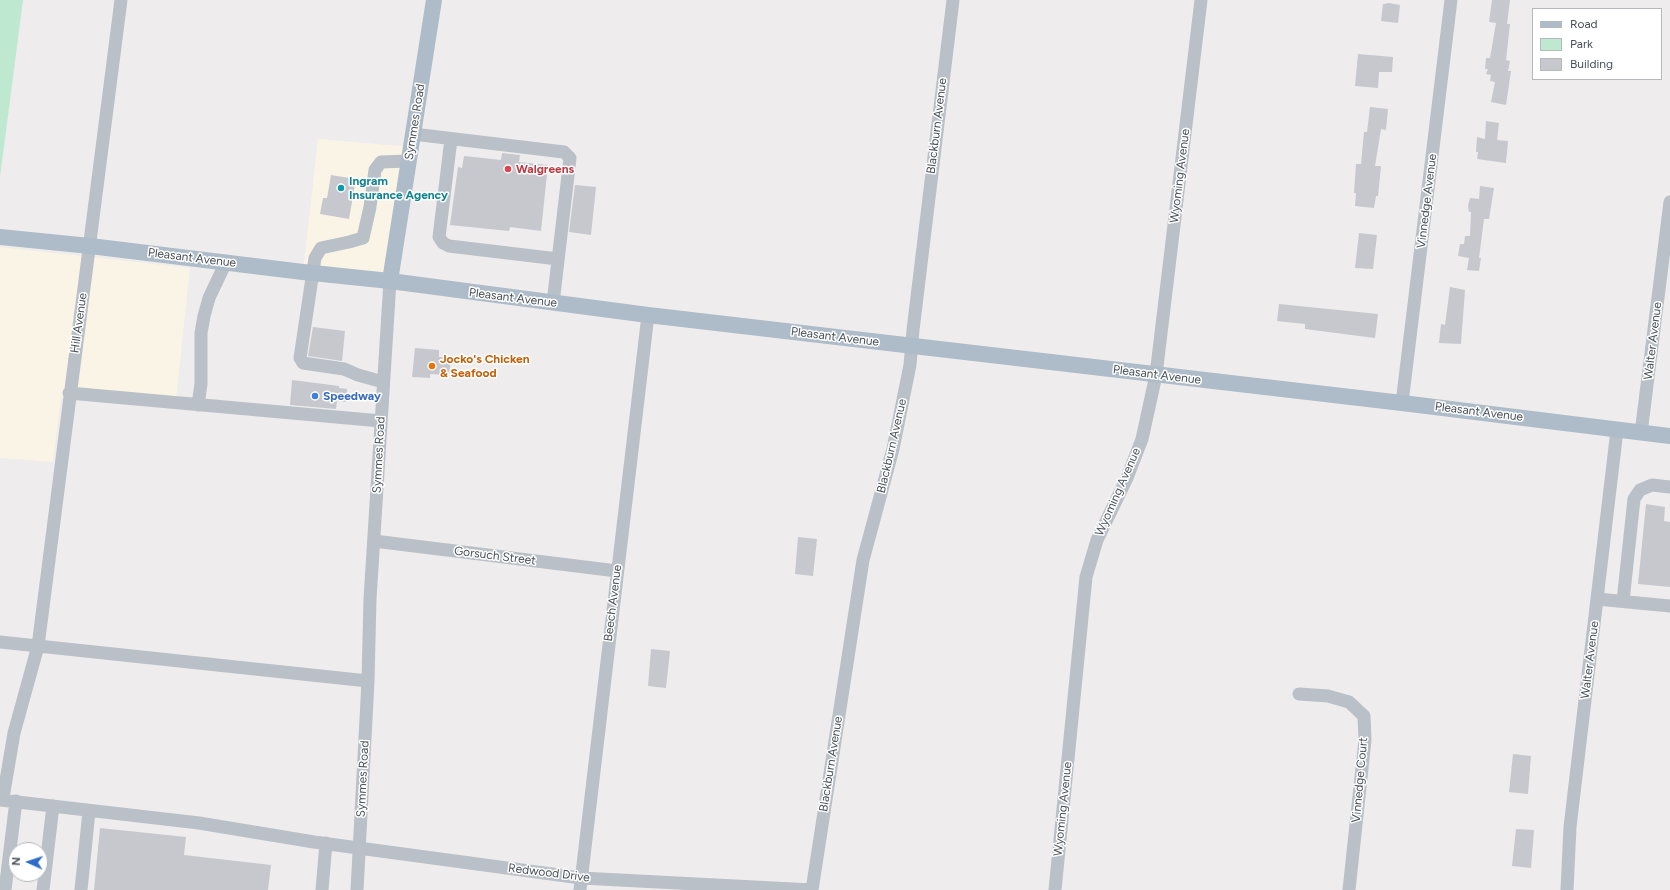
<!DOCTYPE html>
<style>
body{margin:0}
#map{position:relative;width:1670px;height:890px;overflow:hidden;background:#eeecec;font-family:Figtree,sans-serif}
canvas{display:block}
.legend{position:absolute;left:1532px;top:8px;width:130px;height:72px;box-sizing:border-box;background:#fff;border:1px solid #b5b9bc;margin:0;padding:5px 7px;list-style:none;font-size:12px;color:#474f57}
.legend li{display:flex;align-items:center;gap:8px;height:20px}
.legend b{width:20px;border:1px solid #b5b9bc}
.north{position:absolute;left:8px;top:842px;width:40px;height:40px;box-sizing:border-box;background:#fff;border:1px solid #b5b9bc;border-radius:50%;rotate:273deg;font-size:11px;font-weight:700;line-height:16px;text-align:center;color:#474f57}
.north::after{content:'';display:block;margin:auto;width:14px;height:18px;background:#2e6dc7;clip-path:polygon(50% 0,100% 100%,50% 72%,0 100%)}
</style>
<div id="map">
<canvas width="1670" height="890"></canvas>
<ul class="legend">
<li><b style="height:5px;background:#aebbc8"></b>Road</li>
<li><b style="height:11px;background:#bee8d0"></b>Park</li>
<li><b style="height:11px;background:#c7c8ce"></b>Building</li>
</ul>
<div class="north">N</div>
</div>
<script>
const c = document.querySelector('canvas').getContext('2d');
c.lineJoin = 'round';
function paint(path, color) {
  c.fillStyle = color;
  c.fill(path, 'evenodd');
}
function poly(rows) {
  const path = new Path2D();
  for (const r of rows) {
    path.moveTo(r[0], r[1]);
    for (let i = 2; i < r.length; i += 2) path.lineTo(r[i], r[i + 1]);
  }
  return path;
}
function stroke(path, color, width, dash) {
  c.strokeStyle = color;
  c.lineWidth = width;
  c.lineCap = dash ? 'butt' : 'round';
  c.setLineDash(dash || []);
  c.stroke(path);
}
function write(font, color, halo, rows, align = 'center') {
  c.font = font + ' Figtree,sans-serif';
  c.lineWidth = 3;
  c.setLineDash([]);
  c.textBaseline = 'middle';
  c.strokeStyle = halo;
  c.fillStyle = color;
  for (const [text, x, y, turn = 0] of rows) {
    c.save();
    c.translate(x, y);
    c.rotate((+turn || 0) * Math.PI / 180);
    c.textAlign = isNaN(turn) ? turn : align;
    if (halo) c.strokeText(text, 0, 0);
    c.fillText(text, 0, 0);
    c.restore();
  }
}
paint(poly([
 [318,139,411,147,390,281,303,272],
 [0,247,190,268,176,400,61,398,53,462,0,458]
]), '#f9f4e6');
paint(poly([
 [0,0,23,0,0,177]
]), '#bee8d0');
paint(poly([
 [1492,0,1510,0,1507,24,1510,24,1506,60,1510,61,1508,71,1511,71,1506,105,1491,102,1495,82,1490,81,1491,75,1486,74,1488,69,1485,69,1486,58,1490,58,1496,23,1489,22],
 [1389,3,1400,5,1398,23,1381,21,1383,4],
 [1358,54,1393,57,1392,72,1379,72,1378,88,1355,86],
 [1370,107,1388,109,1386,130,1381,129,1375,166,1381,166,1378,196,1376,196,1374,208,1355,206,1356,193,1354,193,1356,164,1361,164,1364,132,1367,132],
 [1486,121,1499,123,1497,140,1508,141,1506,163,1477,159,1478,152,1476,152,1477,137,1485,139],
 [502,153,520,155,519,162,548,165,541,231,510,227,509,231,450,225,458,167,462,168,464,156,501,160],
 [331,175,356,179,349,219,320,214,323,198,327,198],
 [575,185,596,187,591,235,569,232],
 [1480,186,1494,188,1489,219,1484,219,1479,258,1481,258,1479,271,1467,270,1469,258,1458,256,1460,244,1464,244,1465,236,1470,236,1471,212,1469,212,1468,206,1470,198,1479,199],
 [1359,233,1377,235,1373,269,1355,268],
 [1450,287,1465,290,1461,344,1439,343,1441,324,1445,325],
 [1279,304,1378,314,1375,338,1305,329,1305,324,1277,321],
 [313,327,345,331,342,361,308,356],
 [415,348,439,350,439,357,451,358,449,375,430,374,430,378,412,377],
 [292,380,339,386,339,388,347,389,346,402,337,401,336,409,290,405],
 [1646,504,1665,507,1664,521,1670,522,1670,587,1638,584],
 [798,537,817,539,813,576,795,574],
 [651,649,670,651,666,688,648,686],
 [1513,754,1531,756,1528,794,1509,792],
 [100,828,186,837,184,855,271,865,268,890,94,890],
 [1516,829,1534,830,1531,868,1512,866]
]), '#c7c8ce');
stroke(poly([
 [413,134,564,152,570,158,553,303],
 [451,139,439,237,443,243,449,246,558,259],
 [383,382,358,375,344,369,303,363,300,358,315,258,321,248,349,242,363,238,370,207,375,170,381,162,409,161],
 [69,393,381,421],
 [1402,403,1451,0],
 [198,405,201,384,201,333,204,316,209,298,226,262],
 [1641,433,1670,202],
 [374,541,617,571],
 [1597,599,1670,606],
 [1623,601,1634,499,1640,490,1652,485,1670,487],
 [0,642,368,681],
 [1299,694,1328,696,1349,702,1364,716,1365,740,1349,890],
 [4,792,14,733,38,646,121,0],
 [0,800,199,823,314,842,581,878,812,890],
 [5,890,16,801],
 [43,890,53,806],
 [81,890,89,811],
 [322,890,326,843],
 [357,890,368,681,370,599,390,281],
 [580,890,648,315],
 [812,890,863,560,893,449,910,365,913,330,953,0],
 [1055,890,1086,577,1097,540,1127,478,1142,439,1156,375,1201,0],
 [1567,890,1570,827,1617,430]
]), '#b9c0c7', 13);
stroke(poly([
 [0,237,90,246,303,272,390,281,648,315,1402,403,1670,436],
 [390,281,434,0]
]), '#aebbc8', 16);
for (const [x, y, r, color] of [
 [508,169,4,"#e0444e"],
 [341,188,4,"#0f9aa8"],
 [432,366,4,"#e8710a"],
 [315,396,4,"#3f7fe0"]
]) {
  const dot = new Path2D();
  dot.arc(x, y, r, 0, 2 * Math.PI);
  c.fillStyle = color;
  c.fill(dot);
  stroke(dot, '#fff', 1.5);
}
write('12px', '#474f57', '#fff', [
 ["Symmes Road",415,122,-81],
 ["Blackburn Avenue",937,126,-83],
 ["Wyoming Avenue",1180,176,-83],
 ["Vinnedge Avenue",1427,201,-83],
 ["Pleasant Avenue",192,258,7],
 ["Pleasant Avenue",513,298,7],
 ["Hill Avenue",79,323,-82],
 ["Pleasant Avenue",835,337,7],
 ["Walter Avenue",1653,341,-83],
 ["Pleasant Avenue",1157,375,7],
 ["Pleasant Avenue",1479,412,7],
 ["Blackburn Avenue",892,446,-77],
 ["Symmes Road",379,455,-87],
 ["Wyoming Avenue",1118,492,-66],
 ["Gorsuch Street",495,556,7],
 ["Beech Avenue",613,603,-83],
 ["Walter Avenue",1590,660,-83],
 ["Blackburn Avenue",831,764,-81],
 ["Symmes Road",363,779,-87],
 ["Vinnedge Court",1360,780,-85],
 ["Wyoming Avenue",1063,809,-84],
 ["Redwood Drive",549,873,7]
]);
write('bold 12px', '#be3a42', '#fff', [
 ["Walgreens",516,169]
], 'left');
write('bold 12px', '#0d838f', '#fff', [
 ["Ingram",349,181],
 ["Insurance Agency",349,195]
], 'left');
write('bold 12px', '#c56008', '#fff', [
 ["Jocko's Chicken",440,359],
 ["& Seafood",440,373]
], 'left');
write('bold 12px', '#366cbe', '#fff', [
 ["Speedway",323,396]
], 'left');
</script>
